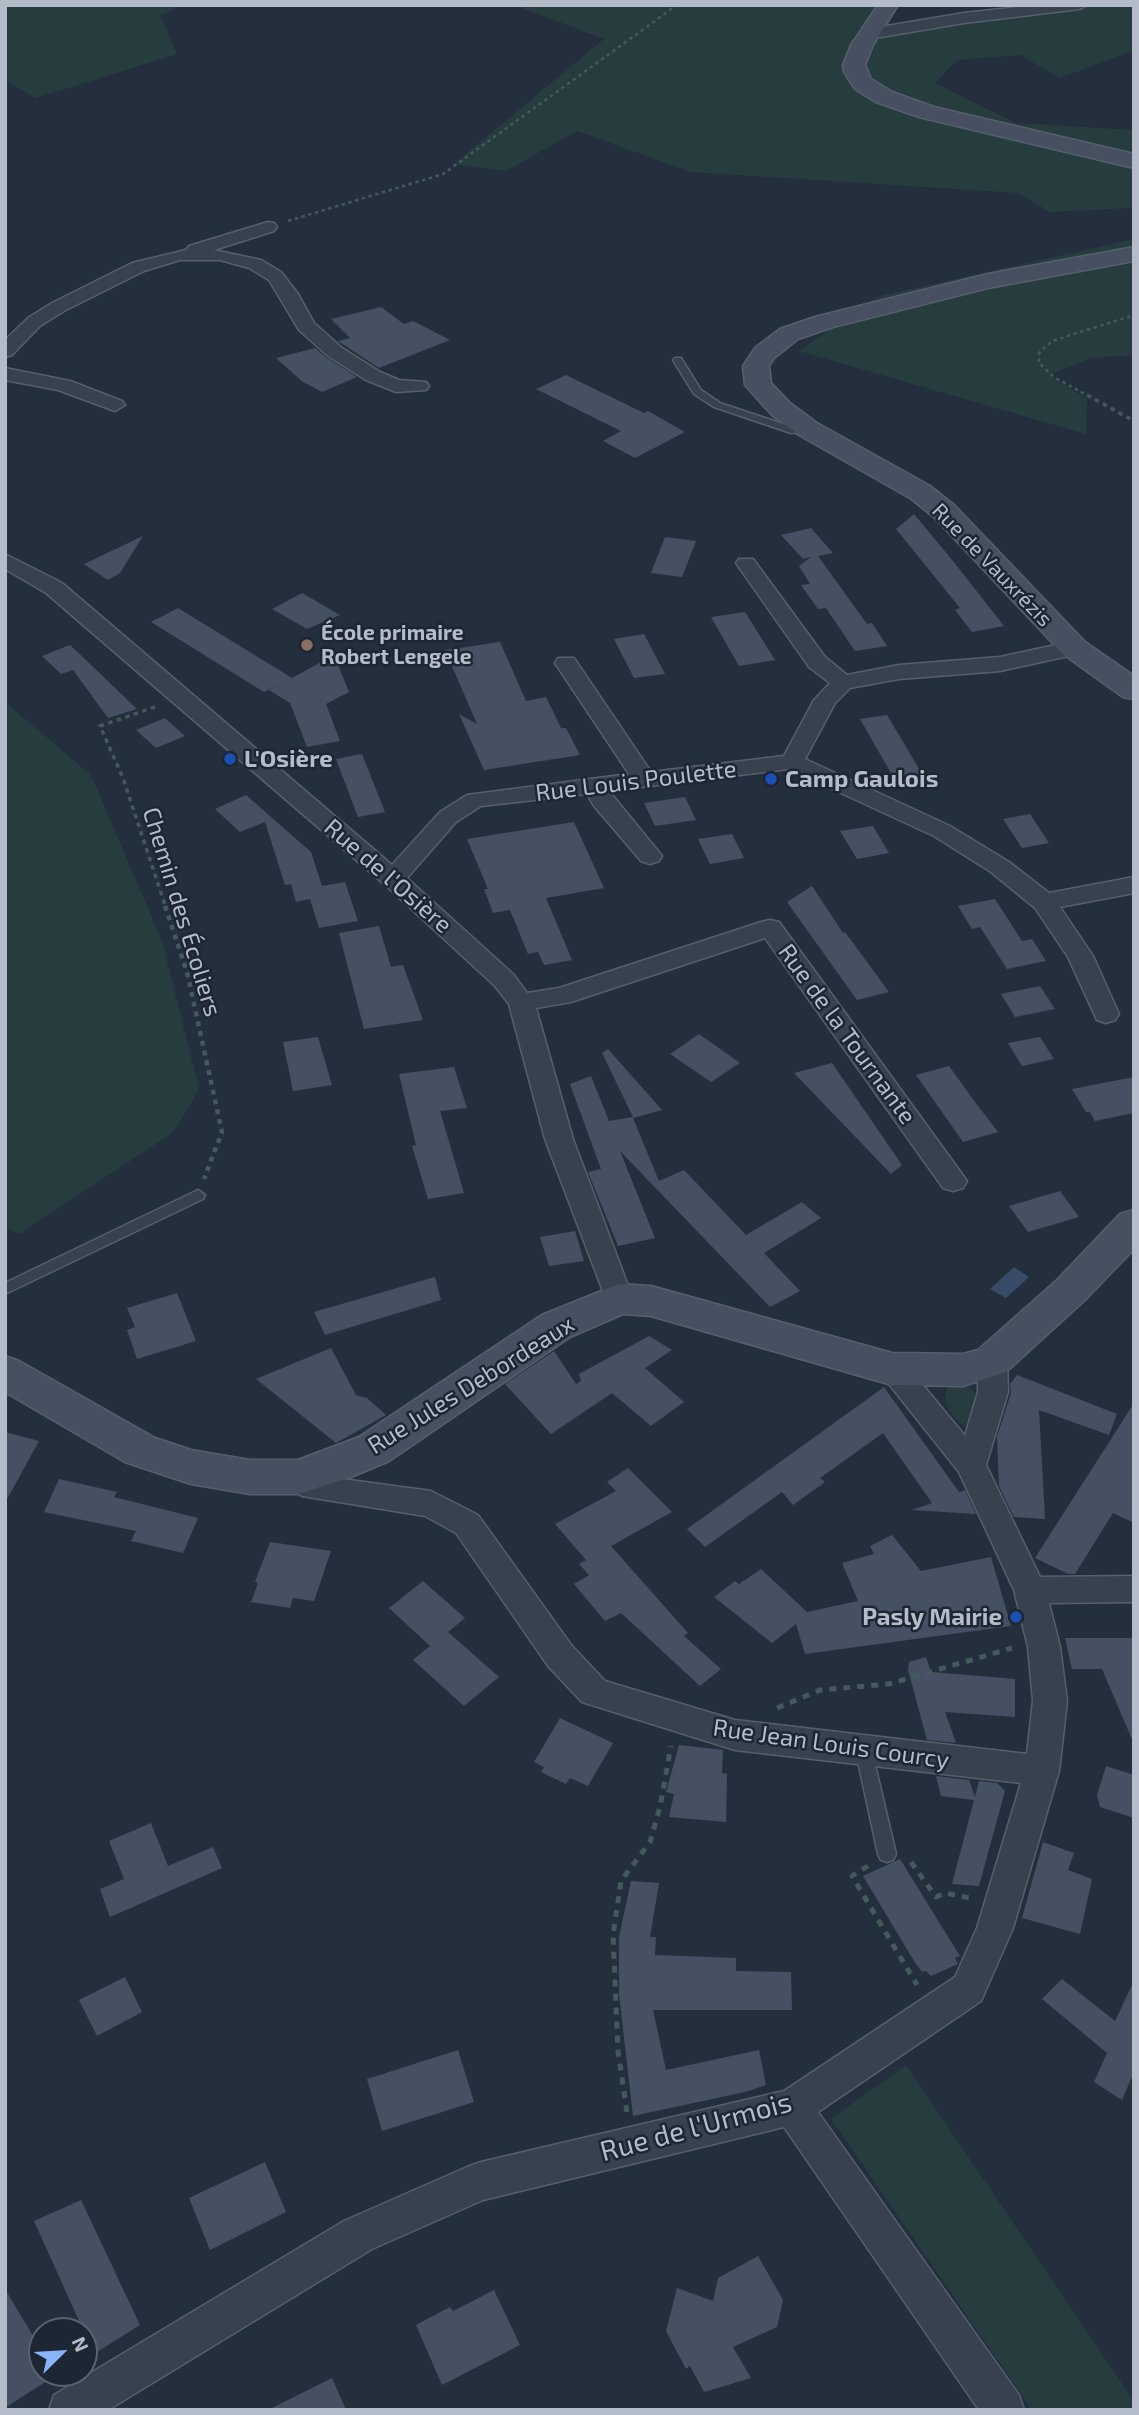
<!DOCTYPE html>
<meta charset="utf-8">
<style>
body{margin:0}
#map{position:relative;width:1139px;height:2415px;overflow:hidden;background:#242f3e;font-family:"Exo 2",sans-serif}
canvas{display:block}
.frame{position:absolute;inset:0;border:7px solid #b4bcc9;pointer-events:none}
.north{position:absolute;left:28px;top:2317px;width:70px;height:70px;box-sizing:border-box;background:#1d2633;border:2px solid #59626f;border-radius:50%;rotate:66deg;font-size:19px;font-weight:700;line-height:28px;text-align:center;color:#b4bcc9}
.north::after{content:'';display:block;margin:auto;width:24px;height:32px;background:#8ab4f8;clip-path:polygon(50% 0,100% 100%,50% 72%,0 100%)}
</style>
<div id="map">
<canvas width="1139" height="2415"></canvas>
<div class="frame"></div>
<div class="north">N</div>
</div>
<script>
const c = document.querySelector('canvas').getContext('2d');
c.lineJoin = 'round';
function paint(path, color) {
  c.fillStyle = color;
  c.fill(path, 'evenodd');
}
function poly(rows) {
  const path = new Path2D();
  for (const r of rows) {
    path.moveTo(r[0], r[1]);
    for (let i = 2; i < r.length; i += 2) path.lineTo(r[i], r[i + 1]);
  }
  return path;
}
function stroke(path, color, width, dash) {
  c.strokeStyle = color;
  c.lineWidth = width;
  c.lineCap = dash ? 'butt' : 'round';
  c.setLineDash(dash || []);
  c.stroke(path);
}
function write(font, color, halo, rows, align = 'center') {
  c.font = font + ' "Exo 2",sans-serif';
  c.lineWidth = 5;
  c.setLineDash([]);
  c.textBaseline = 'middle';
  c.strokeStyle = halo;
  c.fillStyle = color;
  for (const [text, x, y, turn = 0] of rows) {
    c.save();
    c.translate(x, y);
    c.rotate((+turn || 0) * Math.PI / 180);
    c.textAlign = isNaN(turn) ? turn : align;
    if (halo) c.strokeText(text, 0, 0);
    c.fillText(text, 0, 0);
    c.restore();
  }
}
paint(poly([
 [5,5,185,5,160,15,177,54,36,98,5,80],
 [514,5,889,5,872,29,1038,5,1134,5,1134,50,1060,78,1020,55,957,60,935,83,1016,123,1134,130,1134,208,1050,212,1018,193,691,172,577,131,506,171,454,164,604,39],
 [1134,239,1134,355,1090,358,1050,375,1087,399,1086,434,799,351,876,297],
 [5,702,91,775,162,941,199,1089,174,1132,19,1234,5,1228],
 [962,1383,974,1391,978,1404,974,1424,967,1427,959,1423,949,1410,945,1399,947,1388,953,1384],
 [906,2065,1134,2401,1134,2410,1032,2410,831,2119]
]), '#263c3f');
paint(poly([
 [1014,1267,1029,1277,1006,1298,990,1289]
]), '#394c67');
paint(poly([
 [381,307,404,324,413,321,450,340,379,368,338,341,350,338,331,319],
 [315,348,327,358,357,377,322,392,303,382,276,358],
 [566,375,644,413,648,411,685,432,635,458,603,441,621,431,536,389],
 [914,514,953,561,1004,626,972,632,955,610,960,608,896,529],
 [811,528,833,553,818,556,867,624,872,623,887,646,855,651,826,608,818,609,801,585,810,584,799,566,811,557,803,559,781,535],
 [143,536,120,573,108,580,84,564],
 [665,537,696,541,682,577,651,573],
 [302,593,340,615,307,629,272,609],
 [178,608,292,678,334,655,349,692,326,704,340,741,307,747,290,703,269,690,281,684,264,692,151,622],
 [745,612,775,660,739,666,711,617],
 [644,634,665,674,634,678,614,639],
 [500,642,526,701,546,697,561,728,566,728,580,755,484,770,459,714,477,724,445,650],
 [70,645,89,663,137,709,108,718,73,670,61,674,42,656],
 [887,715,927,782,899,787,860,719],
 [165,718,185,736,156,748,136,730],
 [362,754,385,812,358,817,336,759],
 [246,795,311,852,322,886,345,882,358,921,319,928,310,899,296,902,291,884,285,885,265,822,240,832,215,809],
 [685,797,696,820,655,826,644,803],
 [1030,814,1049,843,1022,848,1003,819],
 [574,822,604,888,546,898,572,960,544,965,538,952,528,954,510,910,493,913,484,889,488,889,467,839],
 [873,826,889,853,857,859,840,831],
 [732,834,744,858,710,864,698,839],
 [812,886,843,933,845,932,889,992,857,1000,787,902],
 [995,899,1022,941,1032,939,1046,961,1007,969,980,927,972,929,958,906],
 [379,926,391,967,403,965,423,1020,364,1029,339,933],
 [1040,986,1055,1009,1015,1017,1001,994],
 [699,1034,740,1063,711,1082,670,1054],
 [318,1037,332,1085,293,1091,283,1042],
 [1040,1037,1054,1059,1022,1066,1008,1043],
 [608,1049,662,1110,633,1118,659,1181,684,1170,746,1235,802,1202,821,1218,764,1253,800,1291,770,1307,620,1151,655,1238,618,1246,588,1172,601,1169,570,1084,591,1076,609,1121,633,1117,602,1053],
 [832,1063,902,1165,891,1174,794,1073],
 [949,1066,972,1098,998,1132,963,1142,916,1075],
 [454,1067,467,1108,440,1111,464,1193,428,1199,412,1146,416,1145,399,1074],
 [1134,1077,1134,1113,1095,1121,1090,1112,1086,1112,1072,1089],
 [1060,1191,1079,1217,1028,1232,1009,1206],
 [575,1231,584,1261,549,1266,540,1237],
 [435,1277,441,1300,325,1335,314,1312],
 [177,1293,196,1341,137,1359,127,1330,135,1327,127,1308],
 [649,1336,672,1350,645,1368,684,1402,651,1426,612,1393,551,1434,505,1384,554,1351,576,1384,581,1381,579,1374],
 [331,1348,356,1395,367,1398,386,1415,336,1443,256,1379],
 [1017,1375,1117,1414,1109,1435,1039,1410,1045,1519,1014,1517,999,1486,997,1437,1011,1393,1010,1384],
 [884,1387,959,1492,947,1497,965,1490,976,1514,912,1510,932,1503,883,1433,820,1478,825,1482,793,1505,782,1492,705,1547,687,1529],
 [1134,1403,1134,1523,1113,1513,1075,1574,1068,1574,1035,1558],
 [5,1432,39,1441,5,1503],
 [628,1468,672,1512,611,1546,688,1633,684,1636,721,1669,700,1686,621,1613,605,1621,574,1584,589,1575,579,1564,586,1560,555,1524,616,1491,607,1482],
 [59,1479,117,1492,114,1497,198,1518,183,1553,131,1541,136,1531,44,1512],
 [892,1535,921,1571,991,1557,1011,1626,805,1654,796,1624,772,1643,714,1597,735,1581,739,1584,761,1569,807,1612,858,1601,842,1563,874,1554,870,1546],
 [270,1542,331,1551,314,1601,293,1598,290,1608,251,1602,258,1583,255,1582],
 [423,1581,465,1618,448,1632,499,1677,464,1706,413,1660,430,1646,389,1608],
 [1065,1638,1134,1638,1134,1744,1102,1669,1072,1669],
 [926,1657,931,1672,1015,1679,1015,1717,945,1712,956,1743,927,1740,908,1670,909,1662],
 [560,1718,613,1743,588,1786,570,1778,566,1784,541,1772,544,1767,534,1762],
 [679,1745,723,1750,722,1773,727,1774,726,1822,669,1817,674,1794,666,1792],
 [1106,1766,1134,1775,1134,1818,1100,1807,1097,1795],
 [936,1776,969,1780,975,1797,979,1781,997,1783,1005,1791,979,1886,952,1884,974,1800,941,1796],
 [151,1823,168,1866,213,1847,222,1868,110,1917,100,1889,124,1879,109,1841],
 [1043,1842,1074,1853,1068,1870,1092,1879,1080,1934,1022,1918],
 [900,1859,960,1956,955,1958,958,1964,931,1976,926,1971,922,1972,914,1961,863,1876],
 [631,1881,659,1883,650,1937,656,1937,655,1955,736,1958,736,1971,791,1972,792,2010,653,2010,666,2070,759,2050,766,2085,745,2092,633,2116,619,1994,619,1937],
 [125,1977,142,2012,97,2036,79,2000],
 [1062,1979,1115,2021,1134,1981,1134,2072,1122,2100,1094,2082,1107,2053,1042,1999],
 [458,2050,474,2102,382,2131,367,2079],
 [265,2162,286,2212,210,2250,189,2198],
 [81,2200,140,2325,94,2354,34,2221],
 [758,2256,783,2300,777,2327,733,2347,751,2378,704,2392,690,2366,686,2369,666,2331,677,2288,713,2301,718,2278],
 [5,2289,42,2351,42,2373,56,2375,5,2408],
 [494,2290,520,2345,442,2385,416,2325,450,2307,453,2311],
 [332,2378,346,2410,268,2410]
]), '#455162');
const lane = poly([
 [675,358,681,358,701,390,720,403,792,427,808,426,813,429,808,432,791,433,714,407,694,394,673,360,675,358],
 [198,1190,205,1195,203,1199,5,1294,5,1283,198,1190],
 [864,1745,870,1747,872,1752,896,1854,893,1860,887,1862,881,1860,878,1854,856,1752,858,1747,864,1745]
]);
const street = poly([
 [1038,5,1087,5,1080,9,964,23,869,39,861,34,869,29,964,13,1038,5],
 [268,222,274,223,277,227,274,231,214,250,261,260,281,272,298,294,314,323,342,348,380,372,399,380,426,382,429,386,426,390,396,392,366,380,328,356,299,330,269,280,249,268,220,260,180,260,144,271,64,311,40,326,12,355,5,357,5,340,28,318,52,303,132,263,186,250,189,246,268,222],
 [5,368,70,381,122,401,125,405,115,411,58,390,5,380,5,368],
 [5,554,62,583,392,865,440,812,467,795,629,774,555,663,558,658,574,658,651,772,784,756,814,700,830,683,809,667,736,563,739,559,753,559,825,657,847,675,899,665,1000,657,1074,641,1082,643,1085,648,1082,653,1000,671,899,679,850,688,835,703,805,759,950,826,1009,862,1049,893,1134,877,1134,893,1060,907,1093,956,1119,1014,1115,1020,1106,1023,1097,1020,1068,957,1035,908,991,872,934,836,789,769,609,791,662,856,659,861,650,864,641,861,594,806,587,794,481,806,456,822,407,878,513,974,527,993,559,988,761,922,770,920,779,922,967,1181,963,1188,953,1191,943,1188,765,938,571,1002,536,1008,573,1139,633,1299,629,1307,619,1310,609,1307,545,1139,509,1004,495,986,384,884,46,593,5,569,5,554],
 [992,1350,1002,1353,1007,1361,1008,1392,986,1465,1040,1577,1134,1576,1134,1602,1049,1603,1060,1647,1067,1701,1059,1771,1013,1928,981,2001,818,2112,1019,2395,1024,2410,979,2410,784,2127,483,2200,372,2249,108,2410,49,2410,54,2395,344,2221,467,2167,481,2162,784,2091,955,1977,977,1928,1021,1783,735,1750,582,1702,548,1666,456,1533,425,1516,302,1496,287,1486,283,1477,287,1468,298,1465,320,1476,431,1491,478,1515,572,1646,605,1681,735,1720,1027,1754,1033,1701,1028,1647,1014,1590,959,1472,877,1369,881,1361,892,1358,903,1361,965,1436,978,1392,977,1361,982,1353,992,1350]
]);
const secondary = poly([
 [878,5,898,5,873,45,865,65,871,79,892,92,934,107,1134,154,1134,168,919,117,876,102,855,89,844,72,843,65,851,45,878,5],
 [1134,247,1134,261,988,288,833,327,798,339,774,358,769,366,771,383,790,403,817,423,930,486,954,505,1085,642,1134,676,1134,699,1123,697,1063,654,934,517,910,498,799,435,772,415,745,385,743,366,755,348,780,329,815,317,988,274,1134,247],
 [1134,1210,1134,1249,1085,1300,1006,1372,963,1386,892,1385,651,1316,623,1314,570,1337,389,1461,351,1477,298,1494,250,1494,191,1484,125,1462,5,1392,5,1356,19,1361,155,1438,191,1450,250,1460,298,1460,359,1437,542,1315,619,1284,651,1286,892,1353,963,1354,978,1350,1057,1280,1120,1214,1134,1210]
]);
stroke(lane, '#565f6c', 3);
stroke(street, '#565f6c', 3);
stroke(secondary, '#565f6c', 3);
stroke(poly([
 [288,221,443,174,677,5],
 [1090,397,1054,377,1039,363,1039,353,1052,341,1134,315]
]), '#44595c', 2.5, [3.5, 3.5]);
stroke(poly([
 [1087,395,1134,421],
 [155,707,100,726,123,778,166,908]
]), '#44595c', 3.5, [4.5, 4.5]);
stroke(poly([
 [165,906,187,972,222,1132,204,1179]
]), '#44595c', 4.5, [5, 5]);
stroke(poly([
 [777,1708,820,1690,889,1684,1012,1648],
 [911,1862,936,1897,945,1893,970,1898],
 [868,1866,852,1876,917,1985],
 [627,2112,618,2051,613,1935,621,1881,650,1842,660,1807,671,1746]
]), '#44595c', 5, [7, 7]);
paint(lane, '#38414e');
paint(street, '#38414e');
paint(secondary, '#465061');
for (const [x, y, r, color] of [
 [307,645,7,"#8d6e63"],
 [230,759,7,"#1a4fb4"],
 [771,779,7,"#1a4fb4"],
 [1016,1617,7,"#1a4fb4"]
]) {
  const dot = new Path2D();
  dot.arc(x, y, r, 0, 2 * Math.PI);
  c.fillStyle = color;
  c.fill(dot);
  stroke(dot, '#1d2633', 2.5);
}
write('21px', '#b4bcc9', '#1d2633', [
 ["Rue de Vauxrézis",992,565,46]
]);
write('bold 21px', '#b4bcc9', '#1d2633', [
 ["École primaire",321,633],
 ["Robert Lengele",321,657]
], 'left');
write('bold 24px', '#b4bcc9', '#1d2633', [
 ["L'Osière",244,759],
 ["Camp Gaulois",785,779],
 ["Pasly Mairie",1002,1617,"right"]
], 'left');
write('24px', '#b4bcc9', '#1d2633', [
 ["Rue Louis Poulette",636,781,-7],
 ["Rue de l'Osière",388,876,41],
 ["Chemin des Écoliers",182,912,73],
 ["Rue de la Tournante",847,1034,54],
 ["Rue Jules Debordeaux",471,1385,-32],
 ["Rue Jean Louis Courcy",831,1744,8]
]);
write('28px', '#b4bcc9', '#1d2633', [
 ["Rue de l'Urmois",696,2127,-15]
]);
</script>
